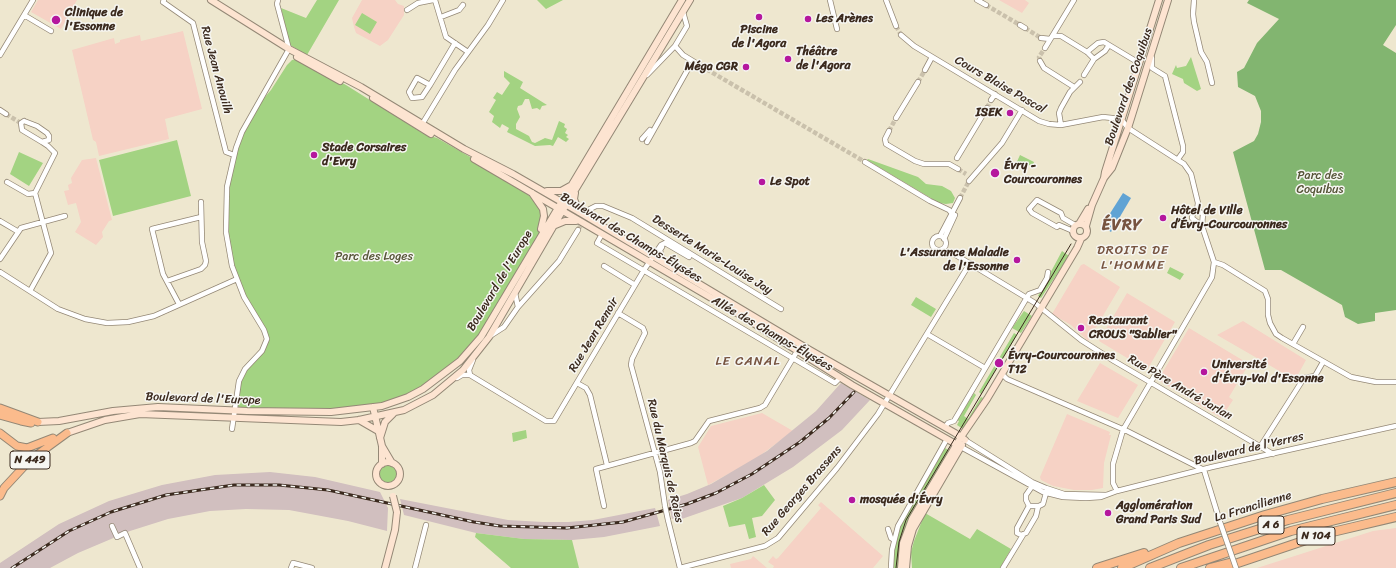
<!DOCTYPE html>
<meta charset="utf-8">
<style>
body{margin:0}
canvas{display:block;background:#eee7cf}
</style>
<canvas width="1396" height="568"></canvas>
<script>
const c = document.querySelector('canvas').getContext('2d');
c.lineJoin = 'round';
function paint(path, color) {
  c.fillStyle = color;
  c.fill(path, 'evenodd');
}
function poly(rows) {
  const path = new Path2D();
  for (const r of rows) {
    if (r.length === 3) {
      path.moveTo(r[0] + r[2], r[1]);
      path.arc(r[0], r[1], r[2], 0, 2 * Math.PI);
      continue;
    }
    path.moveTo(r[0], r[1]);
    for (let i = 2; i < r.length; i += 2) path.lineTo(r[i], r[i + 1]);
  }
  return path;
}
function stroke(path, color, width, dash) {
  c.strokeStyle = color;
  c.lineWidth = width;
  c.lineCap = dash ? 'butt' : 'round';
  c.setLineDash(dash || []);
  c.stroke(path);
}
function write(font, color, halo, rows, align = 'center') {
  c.font = font + ' Sriracha,sans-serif';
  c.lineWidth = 3;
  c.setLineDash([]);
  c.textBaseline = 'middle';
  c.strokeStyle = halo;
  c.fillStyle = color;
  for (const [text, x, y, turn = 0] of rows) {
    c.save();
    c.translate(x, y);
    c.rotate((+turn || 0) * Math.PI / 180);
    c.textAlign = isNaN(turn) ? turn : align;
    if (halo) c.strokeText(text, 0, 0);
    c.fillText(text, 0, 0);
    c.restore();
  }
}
paint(poly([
 [38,0,77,0,61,29,31,12],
 [362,0,395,0,398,4,404,6,404,15,388,40,380,46,356,33,354,27,352,18],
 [999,0,1025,0,1029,3,1022,13],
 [183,31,202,109,165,119,169,139,99,156,96,142,93,140,72,50,114,38,115,44,120,42,120,40,140,35,141,41],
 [96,158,112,220,109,221,102,232,103,237,96,245,75,232,81,222,76,203,68,205,64,191,69,190,68,185,72,183,71,178,82,160],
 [1084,264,1120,287,1088,341,1071,325,1052,314,1081,265],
 [1127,293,1175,322,1147,370,1099,341],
 [1243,321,1306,360,1295,380,1217,335],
 [1189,328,1249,364,1229,397,1233,400,1221,418,1158,380],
 [1100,363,1138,385,1118,418,1077,401],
 [762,413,793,431,754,460,708,485,698,447,711,426],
 [1067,414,1110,432,1109,435,1111,435,1104,463,1103,488,1092,490,1074,490,1053,486,1041,480,1040,477],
 [821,502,883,556,873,568,773,568,774,566,768,562,773,556,776,559,778,558,821,508,818,505],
 [1396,528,1396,568,1257,568,1373,531],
 [753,556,767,568,731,568,730,564,751,559]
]), '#f6d2c5');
paint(poly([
 [841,383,870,400,842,430,793,467,742,498,676,521,675,518,672,519,668,500,687,494,711,484,767,451,816,411],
 [270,472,315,477,380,492,388,508,387,531,348,521,289,510,246,509,210,511,168,519,130,531,78,553,50,568,0,568,0,563,59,524,109,501,162,485,215,475],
 [400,499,508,520,543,522,568,522,593,520,655,508,660,526,604,537,572,540,524,539,476,533,404,515]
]), '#d1bfbf');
paint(poly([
 [317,0,339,0,307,55,290,45,281,8,306,18],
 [537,0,563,0,546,9],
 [362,13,377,22,370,34,355,25],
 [1191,57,1201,89,1197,91,1184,83,1183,79,1172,74,1176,65,1177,68,1186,66],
 [297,59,346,85,424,134,437,138,500,174,539,203,543,225,539,238,481,337,440,378,394,402,331,412,234,410,239,381,257,356,267,338,255,319,232,266,225,216,231,166,250,114,271,90,287,65,292,60],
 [504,71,523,82,520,88,547,105,542,106,540,110,537,108,532,109,529,99,525,99,522,105,518,106,517,109,520,117,516,124,516,129,529,136,532,142,535,143,545,138,552,140,559,121,565,124,564,127,567,129,565,133,568,135,566,137,569,139,566,142,558,137,553,146,550,145,535,146,507,132,509,128,502,124,500,128,492,122,494,116,489,112,496,100,493,98,497,92,502,95,510,83,504,77],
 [177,140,191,196,113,216,99,160],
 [19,152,43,163,29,186,10,174],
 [1020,155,1034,162,1033,165,1015,166],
 [868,159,918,177,926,184,942,186,951,191,955,198,953,203,946,204,939,203,867,160],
 [1062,251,1069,256,1041,298,1038,296],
 [1170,267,1184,274,1180,280,1167,273],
 [916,297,936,309,931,317,911,305],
 [1024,311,1032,316,1021,333,1012,328],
 [1014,333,1017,335,981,394,979,392],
 [974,393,976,395,964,416,968,419,981,397,983,398,963,429,957,425,959,421,957,420],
 [526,430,527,438,513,442,512,433],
 [945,448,950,451,905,528,899,568,892,568,893,555,900,525],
 [388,474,9],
 [764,485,775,500,762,516,752,518,756,537,749,539,745,524,729,527,723,506,742,498],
 [925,513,970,539,977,529,1011,549,1000,568,912,568,911,552,914,541],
 [476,533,524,539,572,540,579,568,511,568,475,537]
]), '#a3d382');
paint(poly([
 [1249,0,1396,0,1396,25,1383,45,1396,53,1396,310,1375,313,1375,321,1358,324,1345,317,1342,305,1281,270,1265,270,1233,152,1254,141,1258,134,1261,122,1261,111,1255,96,1238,87,1237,72,1244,68,1257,43,1279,19,1247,3]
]), '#82b570');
paint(poly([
 [1123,193,1131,198,1111,232,1102,226]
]), '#60a3d4');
stroke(poly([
 [986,5,1020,25],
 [896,26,901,35],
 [1025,28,1041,38],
 [1040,61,1039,57,1045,48],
 [701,66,865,162],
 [918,82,925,70],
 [987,108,991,100],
 [6,114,19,122],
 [889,131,896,118],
 [958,169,966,174],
 [960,198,969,181],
 [578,230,590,209]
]), '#cac1ac', 4.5, [4.5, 2]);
const street = poly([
 [164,0,163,2,193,23,226,152,234,155],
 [435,0,446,37,468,52],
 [830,0,837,29],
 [886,0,896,26],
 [977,0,986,5],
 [1194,0,1193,14,1194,22,1201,52,1207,62,1212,83],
 [407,10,418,3,433,0],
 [683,12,687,26,675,46,683,55,701,66],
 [24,15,51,31],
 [441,17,459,10,463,5],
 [1020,25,1025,28],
 [901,35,914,46,1039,121,1049,124,1061,125,1103,117,1121,119,1128,128,1184,164,1191,174,1198,203,1197,210],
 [1053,36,1061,36,1087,52,1094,59],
 [1041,38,1050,39],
 [1045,48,1074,0],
 [1087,52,1098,43,1104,42,1139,63],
 [0,55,33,0],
 [1152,58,1152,68,1165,76,1183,146,1183,152,1178,159],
 [1040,61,1044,68,1074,87],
 [925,70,932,57],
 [647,75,675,46],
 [1084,75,1094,59,1105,51,1109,45],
 [430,85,422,97,412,98,409,92,417,78,430,85,455,43],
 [991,100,995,94],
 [0,110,6,114],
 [896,118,918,82],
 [24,121,37,126,47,133,49,136,49,140,42,142,22,130,21,123,24,121],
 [1061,125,1059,113,1061,108,1070,92,1080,82],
 [421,126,455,70,488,25,503,0],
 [889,131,885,139,886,144,915,161,924,164,949,164,958,169],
 [642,139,650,130],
 [647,142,688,69],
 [957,158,987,108],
 [865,162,930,201,949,210,954,216],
 [969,181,1002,143,1022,110],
 [7,182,28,194,35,193],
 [590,209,596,206,603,206,632,218,781,309],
 [1197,210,1193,213,1192,218,1202,226],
 [0,221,17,231],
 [1073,231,1059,225,1057,227,1032,213,1029,209,1037,200,1061,213,1063,218,1075,225],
 [602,234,597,243,835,383,840,378],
 [939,243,7],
 [940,236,960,198],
 [944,239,955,215],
 [662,247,660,250,663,262],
 [941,250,954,254,1035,303,1081,340,1114,361,1273,454],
 [0,259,21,228,65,216],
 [1214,262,1223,265,1265,291,1268,299,1268,315,1270,323,1276,334,1282,338,1351,377,1376,382,1396,382],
 [604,266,635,285],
 [0,272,58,309,85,319,107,323,128,322,154,316,237,279],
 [167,281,201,269,205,265,206,261,202,242,201,202],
 [30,291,51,253,35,193,55,153,48,146,42,142],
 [515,293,518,307],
 [179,304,163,274,152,229,201,217],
 [618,313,643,328,645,333,632,359,631,365,660,472,665,506],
 [927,334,985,368],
 [490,336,504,327,518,307,559,261,578,230],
 [1293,344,1303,327],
 [1002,374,1007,379,1127,431,1204,470],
 [470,375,469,370,473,360],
 [457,378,462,375,470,375,546,421,554,421,644,270,661,245,665,243,689,257],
 [577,383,586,388,590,395,607,465],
 [945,427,948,423,954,421,1029,294,1040,290,1047,278,1048,272],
 [232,429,239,381,245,369,262,351,267,339,264,330,244,297,232,266,226,232,227,187,236,148,242,132,289,49,277,4,278,0],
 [965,440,1032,482,1046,488,1064,494,1106,495],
 [961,447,1043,492,1063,497,1086,498,1101,497,1117,491,1212,467,1396,426],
 [1260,447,1304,378,1315,376,1323,362],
 [1204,470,1220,522],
 [1033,485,1026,495,1026,500,1029,506,1039,506,1043,504,1046,493],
 [1117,491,1113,483,1113,464,1123,430,1212,277,1214,262,1202,226,1203,214,1197,210],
 [604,506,596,469,691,443,695,441,709,421,760,408,765,405,799,348],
 [1029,506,1017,528,1017,533,1021,535,1026,533,1036,516,1038,507],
 [668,520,680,568],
 [112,526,117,537,125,533,140,568],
 [888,529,891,538,894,540],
 [291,568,293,563,312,568],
 [415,568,426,525],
 [680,568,765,546,778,538,837,468,878,414,970,263],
 [891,568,892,550,898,526,947,439],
 [1003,568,1023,535]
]);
const secondary = poly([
 [211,0,289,49,361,87,464,149,513,174,579,212,808,349,955,433,965,440],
 [297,57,340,81],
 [373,98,431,134],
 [474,159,742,316,852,385,961,447],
 [1104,178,1105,172,1159,0],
 [547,191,561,191,570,186],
 [532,193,543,209,544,216,541,229],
 [575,193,574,199,579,212],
 [1080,231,7],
 [1079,224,1088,209],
 [553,226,565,221,576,221],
 [1086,226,1092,205,1104,178,1112,168,1128,128,1168,0],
 [373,407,382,446,382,464],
 [359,420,378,431],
 [38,422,59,421,113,411,158,407,247,411,331,412,382,406,408,397,423,389,460,361,481,337,682,0],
 [67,433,105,420,140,414,341,422,359,420,404,410,433,395,463,370,489,337,560,215,690,0],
 [380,438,385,422,393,414],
 [382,446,392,463],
 [388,474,12],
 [385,568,395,530,397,512],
 [901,568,903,543,912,519,961,437,987,399,1077,248,1081,239],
 [906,568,908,546,913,529,962,445]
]);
const primary = poly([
 [0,408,38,422],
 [0,415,21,421,31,423],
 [0,433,17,446,27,448,53,438],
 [0,496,4,488,30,460,67,433]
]);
const highway = poly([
 [1097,568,1144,553],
 [1122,568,1179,543,1265,515,1322,499,1396,482],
 [1150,568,1209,545,1288,520,1396,493],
 [1181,568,1291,531,1396,505],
 [1210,568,1229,563],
 [1223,568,1324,534,1396,517]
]);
stroke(street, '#948876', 6);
stroke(secondary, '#948876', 8);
stroke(primary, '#948876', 9);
stroke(highway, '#948876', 10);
stroke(street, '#fff', 4.5);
stroke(secondary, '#fde4d1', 6);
stroke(primary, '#fbbb8c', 7);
stroke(highway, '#fbbb8c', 8);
stroke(poly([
 [896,568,899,542,906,520,1071,244]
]), '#3b2a1e', 1);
const rail = poly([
 [12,568,69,531,111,512,166,495,234,485,279,485,328,490,474,522,500,526,567,528,623,522,687,504,716,493,752,474,800,442,829,418,854,392]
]);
stroke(rail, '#3b2a1e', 3);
stroke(rail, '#f6f6f2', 1.5, [4.5]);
const streetBridge = poly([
 [665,506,668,520],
 [1220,522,1236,568]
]);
const secondaryBridge = poly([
 [393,496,397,512]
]);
stroke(streetBridge, '#948876', 6, []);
stroke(secondaryBridge, '#948876', 8, []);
stroke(streetBridge, '#fff', 4.5);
stroke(secondaryBridge, '#fde4d1', 6);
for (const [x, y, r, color] of [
 [759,17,4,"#b5179e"],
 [808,19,4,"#b5179e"],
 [56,20,5,"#b5179e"],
 [788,59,4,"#b5179e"],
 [746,67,4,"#b5179e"],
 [1010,113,4,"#b5179e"],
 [314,155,4,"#b5179e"],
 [995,173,5,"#b5179e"],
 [762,182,4,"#b5179e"],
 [1163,218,4,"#b5179e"],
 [1017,260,4,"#b5179e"],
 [1081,328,4,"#b5179e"],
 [999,363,5,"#b5179e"],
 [1204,372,4,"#b5179e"],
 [852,500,4,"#b5179e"],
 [1108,513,4,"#b5179e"]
]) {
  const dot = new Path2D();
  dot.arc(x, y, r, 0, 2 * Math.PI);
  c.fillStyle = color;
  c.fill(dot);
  stroke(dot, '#f6f6f2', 1.5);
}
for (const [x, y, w] of [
 [30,460,40],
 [1271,525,26],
 [1316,536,38]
]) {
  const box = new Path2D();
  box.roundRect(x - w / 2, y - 9, w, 18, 3);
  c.fillStyle = '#f6f6f2';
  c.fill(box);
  stroke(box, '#3b2a1e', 1);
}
write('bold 11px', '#3b2a1e', null, [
 ["N 449",30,460],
 ["A 6",1271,525],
 ["N 104",1316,536]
]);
write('bold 12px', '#3b2a1e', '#f6f6f2', [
 ["Clinique de",65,13],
 ["l'Essonne",65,27],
 ["Les Arènes",816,19],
 ["Piscine",759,30,"center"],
 ["de l'Agora",759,44,"center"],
 ["Théâtre",796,52],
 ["de l'Agora",796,66],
 ["Méga CGR",738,67,"right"],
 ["ISEK",1002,113,"right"],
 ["Stade Corsaires",322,148],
 ["d'Evry",322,162],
 ["Évry -",1004,166],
 ["Courcouronnes",1004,180],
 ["Le Spot",770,182],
 ["Hôtel de Ville",1171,211],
 ["d’Évry-Courcouronnes",1171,225],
 ["L'Assurance Maladie",1009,253,"right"],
 ["de l'Essonne",1009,267,"right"],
 ["Restaurant",1089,321],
 ["CROUS \"Sablier\"",1089,335],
 ["Évry-Courcouronnes",1008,356],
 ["T12",1008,370],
 ["Université",1212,365],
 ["d'Évry-Val d'Essonne",1212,379],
 ["mosquée d'Évry",860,500],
 ["Agglomération",1116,506],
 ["Grand Paris Sud",1116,520]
], 'left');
write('12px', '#3b2a1e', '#f6f6f2', [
 ["Rue Jean Anouilh",216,70,75],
 ["Cours Blaise Pascal",1000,85,30],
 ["Boulevard des Coquibus",1129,87,-71],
 ["Boulevard des Champs-Élysées",631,238,31],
 ["Desserte Marie-Louise Jay",712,255,32],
 ["Boulevard de l'Europe",500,281,-59],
 ["Allée des Champs-Élysées",772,334,30],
 ["Rue Jean Renoir",594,335,-59],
 ["Rue Père André Jarlan",1180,388,30],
 ["Boulevard de l'Europe",203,399,2],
 ["Boulevard de l'Yerres",1249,449,-13],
 ["Rue du Marquis de Raies",665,461,77],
 ["Rue Georges Brassens",802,491,-49],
 ["La Francilienne",1253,507,-17]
]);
write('12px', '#555437', '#f6f6f2', [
 ["Parc des",1320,176],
 ["Coquibus",1320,190],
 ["Parc des Loges",374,257]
]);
c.letterSpacing = '1px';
write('13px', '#775440', '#f6f6f2', [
 ["DROITS DE",1133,251],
 ["L'HOMME",1133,266],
 ["LE CANAL",748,362]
]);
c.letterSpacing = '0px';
c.letterSpacing = '1px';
write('bold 16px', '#775440', '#f6f6f2', [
 ["ÉVRY",1122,226]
]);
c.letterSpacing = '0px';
</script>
